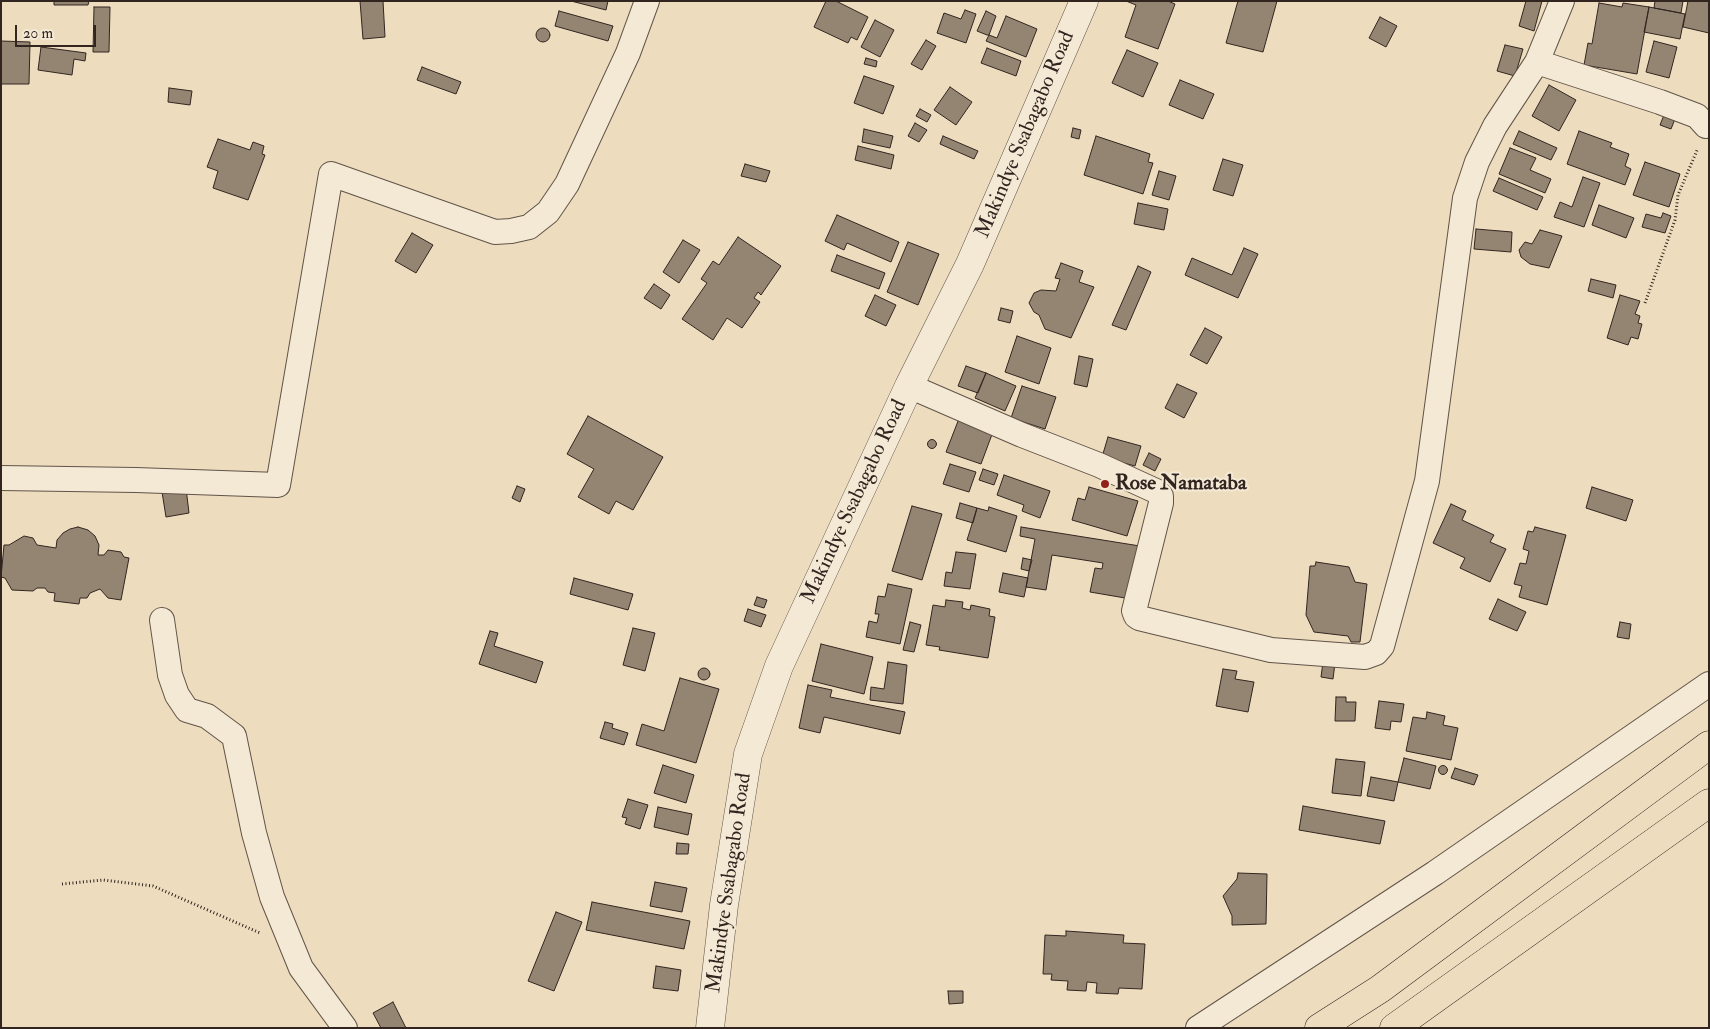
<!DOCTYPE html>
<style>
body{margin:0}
#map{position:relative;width:1710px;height:1029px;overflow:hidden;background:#edddbe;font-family:"IM FELL Double Pica",serif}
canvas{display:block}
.frame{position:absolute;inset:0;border:2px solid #322520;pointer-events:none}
.scale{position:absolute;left:15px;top:25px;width:81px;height:22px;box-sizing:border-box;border:2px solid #322520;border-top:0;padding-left:6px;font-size:15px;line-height:18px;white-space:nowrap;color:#322520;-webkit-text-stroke:4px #f3e9d5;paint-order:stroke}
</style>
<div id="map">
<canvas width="1710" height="1029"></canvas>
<div class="frame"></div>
<div class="scale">20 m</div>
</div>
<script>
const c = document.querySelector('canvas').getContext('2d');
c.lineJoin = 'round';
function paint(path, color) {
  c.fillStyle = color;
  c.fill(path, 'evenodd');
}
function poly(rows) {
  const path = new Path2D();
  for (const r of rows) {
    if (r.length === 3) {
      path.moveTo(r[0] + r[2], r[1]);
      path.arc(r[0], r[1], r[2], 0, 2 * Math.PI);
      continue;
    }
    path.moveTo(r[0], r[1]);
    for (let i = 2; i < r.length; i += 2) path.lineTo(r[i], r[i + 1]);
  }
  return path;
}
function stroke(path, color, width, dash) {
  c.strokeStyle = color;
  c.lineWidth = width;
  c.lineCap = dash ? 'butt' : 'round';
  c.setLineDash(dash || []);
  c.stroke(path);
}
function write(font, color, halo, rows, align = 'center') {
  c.font = font + ' "IM FELL Double Pica",serif';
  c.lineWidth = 4;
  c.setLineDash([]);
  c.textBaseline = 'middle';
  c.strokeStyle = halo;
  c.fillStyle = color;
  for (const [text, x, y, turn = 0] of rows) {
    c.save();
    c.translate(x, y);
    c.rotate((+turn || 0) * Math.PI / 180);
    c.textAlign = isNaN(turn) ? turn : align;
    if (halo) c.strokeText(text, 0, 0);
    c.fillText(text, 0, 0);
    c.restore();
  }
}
const building = poly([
 [54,1,89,1,88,5,54,5,54,1],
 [360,1,383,1,385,37,363,39,360,1],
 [571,1,608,1,606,10,571,1],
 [826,1,836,1,868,17,857,40,851,37,848,43,814,27,826,1],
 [1126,1,1168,1,1175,4,1158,49,1125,37,1136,5,1126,1],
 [1238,1,1277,1,1263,52,1226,43,1238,1],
 [1526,1,1542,1,1534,31,1519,26,1526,1],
 [1655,1,1683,1,1681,13,1654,8,1655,1],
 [1688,1,1709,1,1709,33,1683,27,1688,1],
 [1599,3,1622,7,1623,3,1649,7,1637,74,1584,65,1588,43,1592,44,1599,3],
 [94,7,110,7,109,52,93,52,94,7],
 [1649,7,1685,14,1680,39,1644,32,1649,7],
 [965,10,976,14,966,43,937,33,944,13,961,19,965,10],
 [559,11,613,26,608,41,555,26,559,11],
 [986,11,996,16,989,35,987,35,977,31,986,11],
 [1006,16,1037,29,1026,57,986,41,989,35,997,38,1006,16],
 [1380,17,1397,26,1386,47,1369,38,1380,17],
 [875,20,894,30,880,57,861,47,875,20],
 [543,35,7],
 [926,40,936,46,922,70,911,64,926,40],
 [1,41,30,42,29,84,1,84,1,41],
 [1654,41,1677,47,1669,78,1646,72,1654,41],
 [1505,45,1523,49,1515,76,1497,71,1505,45],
 [41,47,86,53,85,61,74,59,72,75,38,70,41,47],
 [987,48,1021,61,1016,76,981,63,987,48],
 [1127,50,1158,63,1143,97,1112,83,1127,50],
 [866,58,877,61,876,67,864,64,866,58],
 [422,67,461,82,456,94,417,80,422,67],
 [864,76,894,86,883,114,854,103,864,76],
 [1180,80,1214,94,1203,119,1169,105,1180,80],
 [1549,85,1576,100,1559,131,1532,116,1549,85],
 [950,87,972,102,956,125,934,110,950,87],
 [169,88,192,91,190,105,168,102,169,88],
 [920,109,931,115,927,122,916,116,920,109],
 [1666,110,1677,114,1671,129,1660,125,1666,110],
 [915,123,927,130,919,142,908,136,915,123],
 [1073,128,1081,130,1079,139,1071,137,1073,128],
 [864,129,893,136,890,148,862,142,864,129],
 [1519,131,1557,148,1551,160,1513,144,1519,131],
 [1579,131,1612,143,1610,147,1629,154,1625,166,1631,169,1625,185,1567,164,1579,131],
 [943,136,978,151,974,159,940,144,943,136],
 [1096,136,1150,154,1148,162,1153,163,1143,194,1084,175,1096,136],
 [218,139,250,150,253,142,264,146,262,154,265,155,248,200,213,188,218,171,207,167,218,139],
 [858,146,894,155,891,169,855,160,858,146],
 [1510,148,1536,158,1530,170,1551,179,1545,193,1499,174,1510,148],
 [1223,159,1243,165,1233,196,1213,190,1223,159],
 [1645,162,1680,174,1669,207,1633,195,1645,162],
 [745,164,770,171,766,182,741,176,745,164],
 [1159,171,1176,176,1169,200,1152,195,1159,171],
 [1583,177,1600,183,1584,227,1554,217,1560,202,1572,207,1583,177],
 [1499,178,1543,197,1537,210,1493,191,1499,178],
 [1138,203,1168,209,1164,230,1134,224,1138,203],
 [1599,205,1634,218,1626,238,1592,225,1599,205],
 [1663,213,1671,216,1665,233,1642,227,1646,214,1661,218,1663,213],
 [837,215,899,242,891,262,847,243,844,250,825,241,837,215],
 [1476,229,1512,232,1511,252,1474,249,1476,229],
 [1540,230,1562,236,1549,268,1530,264,1521,257,1519,250,1525,242,1532,244,1540,230],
 [412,233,433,245,416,273,395,261,412,233],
 [738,237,781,266,761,295,758,292,754,298,760,302,742,328,727,318,713,340,682,319,707,283,701,279,713,261,719,265,738,237],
 [683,240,700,250,679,283,663,272,683,240],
 [908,242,939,254,918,305,887,292,908,242],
 [1244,248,1258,254,1238,298,1185,275,1192,258,1232,275,1244,248],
 [837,255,885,273,879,289,831,271,837,255],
 [1061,263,1083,271,1079,282,1094,287,1071,338,1045,329,1039,315,1034,312,1029,303,1034,293,1041,290,1056,291,1060,279,1055,278,1061,263],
 [1138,266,1151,272,1126,330,1112,325,1138,266],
 [1591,279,1616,285,1613,298,1588,291,1591,279],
 [654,284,670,295,661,309,644,298,654,284],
 [875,295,896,305,886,326,865,316,875,295],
 [1620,295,1640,301,1635,314,1640,316,1638,323,1642,324,1638,339,1631,337,1628,345,1607,338,1620,295],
 [1001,308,1013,311,1010,323,998,320,1001,308],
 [1205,328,1222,337,1207,364,1190,355,1205,328],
 [1017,336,1051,348,1039,384,1005,372,1017,336],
 [1079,356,1093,359,1087,387,1074,384,1079,356],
 [966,366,986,373,978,393,958,386,966,366],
 [986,373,1016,386,1005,411,975,398,986,373],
 [1177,384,1197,393,1184,418,1165,408,1177,384],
 [1022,386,1056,397,1045,429,1011,418,1022,386],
 [588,416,663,457,633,510,616,501,609,514,578,497,594,469,567,454,588,416],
 [960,416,994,429,981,464,946,452,960,416],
 [1108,437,1141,446,1135,466,1102,457,1108,437],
 [932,444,4.5],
 [1149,453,1161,459,1155,471,1143,465,1149,453],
 [950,464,976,472,969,492,943,484,950,464],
 [983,469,998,474,994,485,979,480,983,469],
 [1004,475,1050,491,1040,518,1022,511,1024,505,997,495,1004,475],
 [517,486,525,489,520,502,512,498,517,486],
 [1089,487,1138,501,1127,536,1072,520,1078,498,1085,500,1089,487],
 [1592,487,1633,500,1626,521,1586,508,1592,487],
 [186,488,189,513,166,517,162,492,186,488],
 [960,503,977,508,973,523,956,518,960,503],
 [1451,504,1466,511,1462,520,1494,535,1490,542,1506,549,1490,582,1460,568,1465,558,1433,543,1451,504],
 [912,506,942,514,922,580,892,571,912,506],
 [989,507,1017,516,1006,552,967,540,977,508,988,511,989,507],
 [78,527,88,530,95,536,99,545,98,555,104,555,108,550,121,552,124,557,129,558,121,600,108,598,100,589,90,593,87,598,80,598,79,604,54,601,55,593,48,592,45,588,37,588,33,591,12,590,5,578,1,577,4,545,9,545,24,536,33,538,37,545,56,548,57,540,63,533,70,529,78,527],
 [1021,527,1140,546,1131,599,1090,592,1095,568,1102,569,1103,563,1052,555,1046,590,1026,587,1035,539,1020,536,1021,527],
 [1535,527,1566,535,1547,605,1519,597,1522,586,1514,584,1520,563,1526,564,1529,551,1523,549,1528,531,1533,532,1535,527],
 [956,552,976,554,970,589,944,586,946,572,952,573,956,552],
 [1023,558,1032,560,1029,571,1021,569,1023,558],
 [1316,562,1349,567,1355,582,1367,584,1360,642,1351,642,1348,636,1314,632,1306,615,1310,566,1315,566,1316,562],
 [1003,573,1028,578,1024,597,999,592,1003,573],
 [574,578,633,594,628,610,570,594,574,578],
 [888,584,912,589,900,644,866,637,869,621,877,623,879,614,875,614,878,596,885,597,888,584],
 [757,597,767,600,764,608,754,605,757,597],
 [1498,599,1526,612,1517,631,1489,619,1498,599],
 [946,600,963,602,962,608,970,610,971,605,990,609,989,616,995,617,988,658,939,650,940,647,926,645,933,605,945,607,946,600],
 [748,609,766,615,761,627,744,621,748,609],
 [910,622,921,625,914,652,903,650,910,622],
 [1620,622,1631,624,1629,639,1617,637,1620,622],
 [633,628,655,633,645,671,623,665,633,628],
 [490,631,498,633,494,646,543,662,536,683,479,664,490,631],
 [821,644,873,657,864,694,812,681,821,644],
 [888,662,907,665,903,704,870,700,871,687,884,689,888,662],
 [1323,662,1335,663,1333,679,1321,677,1323,662],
 [704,674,6],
 [1223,669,1237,671,1235,679,1254,682,1248,712,1216,706,1223,669],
 [680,678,719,689,696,763,636,745,642,724,664,731,680,678],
 [808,685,832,690,830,697,905,712,900,734,824,717,820,733,799,728,808,685],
 [1336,697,1346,697,1346,702,1356,702,1355,721,1335,721,1336,697],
 [1379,701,1404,704,1401,722,1391,721,1390,730,1375,728,1379,701],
 [1427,712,1445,716,1443,725,1458,728,1451,760,1406,751,1413,717,1426,719,1427,712],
 [605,722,613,724,612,728,628,733,624,745,600,738,605,722],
 [1404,758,1436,766,1430,789,1398,782,1404,758],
 [1336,759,1365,762,1361,796,1332,793,1336,759],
 [663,765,694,775,686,803,654,793,663,765],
 [1443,770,4.5],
 [1455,768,1478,775,1474,785,1451,778,1455,768],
 [1371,777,1398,782,1394,801,1367,796,1371,777],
 [628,799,648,805,640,829,625,824,627,818,622,817,628,799],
 [1303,806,1385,821,1380,844,1299,830,1303,806],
 [658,807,692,814,688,835,654,827,658,807],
 [677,843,689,844,688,854,676,854,677,843],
 [1238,873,1267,874,1266,924,1232,925,1232,916,1223,896,1237,879,1238,873],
 [655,882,687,888,682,912,650,906,655,882],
 [592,902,690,921,684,949,586,930,592,902],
 [556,912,582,922,554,991,528,981,556,912],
 [1066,931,1124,935,1123,943,1145,944,1142,989,1119,988,1118,994,1096,993,1097,983,1087,982,1086,991,1067,990,1068,981,1051,980,1052,974,1043,974,1045,935,1066,936,1066,931],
 [656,966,681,970,678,991,653,988,656,966],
 [948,991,963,991,963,1003,949,1004,948,991],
 [393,1002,406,1028,381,1028,373,1013,393,1002]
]);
paint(building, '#938572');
stroke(building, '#322520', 1);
const minor = poly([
 [1562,1,1537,62,1660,102,1697,116,1706,126],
 [909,386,1022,435,1099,465,1158,492,1161,496,1161,503,1134,611,1136,616,1139,618,1271,650,1365,657,1376,653,1382,646,1427,481,1465,198,1477,162,1495,126,1537,62],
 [1,478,136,480,278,485,331,174,495,232,511,231,529,227,548,212,567,184,628,53,647,1],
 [162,620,170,675,177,695,187,710,207,716,234,736,254,833,272,897,301,968,345,1028],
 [1198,1028,1435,873,1709,684]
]);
const tertiary = poly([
 [710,1028,724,905,748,754,779,666,909,386,970,264,1084,1]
]);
const trunk = poly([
 [1319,1028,1380,989,1709,745],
 [1394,1028,1709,803]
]);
stroke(minor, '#615348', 26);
stroke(tertiary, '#615348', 29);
stroke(trunk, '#322520', 29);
stroke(poly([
 [1645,303,1675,220,1678,195,1698,148],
 [62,884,103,880,153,886,260,933]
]), '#322520', 3, [1, 2.5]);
stroke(minor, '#f3e9d5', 24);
stroke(tertiary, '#f3e9d5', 28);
stroke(trunk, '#edddbe', 28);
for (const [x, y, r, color] of [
 [1105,484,5,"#8f2418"]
]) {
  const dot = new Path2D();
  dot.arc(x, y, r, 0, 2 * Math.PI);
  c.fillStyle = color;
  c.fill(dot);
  stroke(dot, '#f3e9d5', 2);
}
write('21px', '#322520', '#f3e9d5', [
 ["Makindye Ssabagabo Road",1026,135,-67],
 ["Makindye Ssabagabo Road",855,502,-65],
 ["Makindye Ssabagabo Road",730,883,-82]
]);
write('bold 21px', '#322520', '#f3e9d5', [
 ["Rose Namataba",1115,484]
], 'left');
</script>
